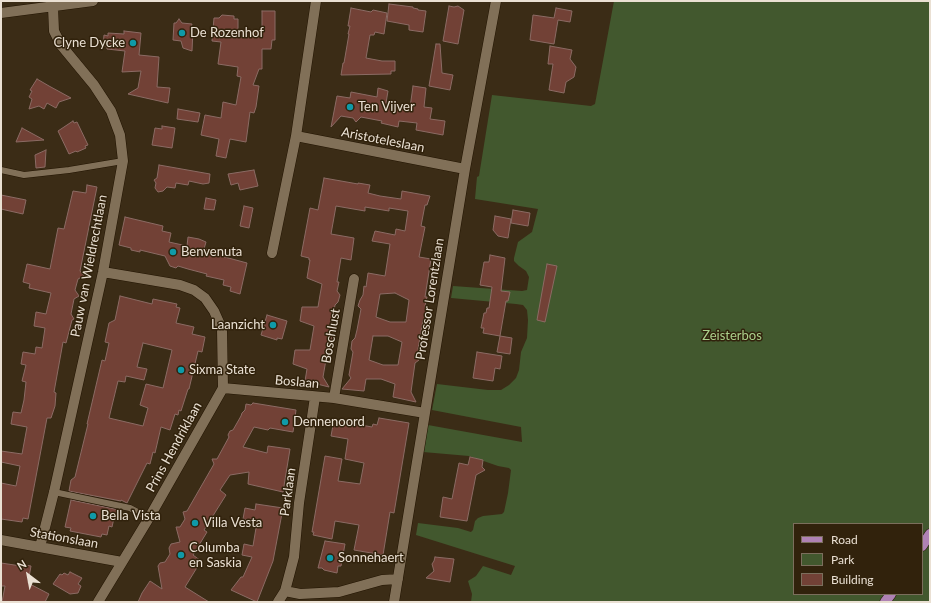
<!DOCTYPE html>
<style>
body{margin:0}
#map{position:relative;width:931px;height:603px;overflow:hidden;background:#3b2c16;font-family:Lato,sans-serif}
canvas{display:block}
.frame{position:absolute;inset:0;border:2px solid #eae0d3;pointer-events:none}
.legend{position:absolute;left:793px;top:523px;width:130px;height:72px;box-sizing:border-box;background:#31220c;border:1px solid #7b6e5c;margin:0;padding:5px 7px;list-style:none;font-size:12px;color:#eae0d3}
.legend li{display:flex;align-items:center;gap:8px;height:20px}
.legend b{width:20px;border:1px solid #7b6e5c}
.north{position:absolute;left:8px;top:555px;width:40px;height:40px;-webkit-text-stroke:3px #31220c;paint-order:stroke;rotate:328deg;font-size:11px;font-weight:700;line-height:16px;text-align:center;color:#eae0d3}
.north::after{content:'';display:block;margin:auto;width:14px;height:18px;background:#eae0d3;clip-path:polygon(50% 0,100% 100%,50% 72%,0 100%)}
</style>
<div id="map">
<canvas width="931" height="603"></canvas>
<div class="frame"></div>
<ul class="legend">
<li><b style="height:5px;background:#af82b4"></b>Road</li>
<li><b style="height:11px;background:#42582e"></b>Park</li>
<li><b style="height:11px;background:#724136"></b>Building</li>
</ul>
<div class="north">N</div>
</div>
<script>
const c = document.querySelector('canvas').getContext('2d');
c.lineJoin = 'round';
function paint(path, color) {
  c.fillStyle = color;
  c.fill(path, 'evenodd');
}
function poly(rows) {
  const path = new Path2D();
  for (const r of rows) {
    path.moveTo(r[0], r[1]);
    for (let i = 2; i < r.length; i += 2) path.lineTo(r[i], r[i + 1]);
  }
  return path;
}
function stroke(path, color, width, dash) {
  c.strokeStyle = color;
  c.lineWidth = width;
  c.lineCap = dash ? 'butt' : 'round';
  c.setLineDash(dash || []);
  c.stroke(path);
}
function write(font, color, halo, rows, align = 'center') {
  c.font = font + ' Lato,sans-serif';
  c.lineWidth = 3;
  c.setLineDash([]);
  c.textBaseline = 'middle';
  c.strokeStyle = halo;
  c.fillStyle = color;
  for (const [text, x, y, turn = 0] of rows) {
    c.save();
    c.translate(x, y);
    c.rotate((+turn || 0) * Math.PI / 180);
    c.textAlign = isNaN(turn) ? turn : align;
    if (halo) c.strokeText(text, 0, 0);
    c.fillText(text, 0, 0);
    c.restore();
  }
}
paint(poly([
 [614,1,930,1,930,602,471,602,472,594,468,581,476,576,483,566,511,575,515,566,416,535,418,523,458,528,471,532,473,530,475,521,478,518,483,516,502,514,504,512,508,493,511,470,509,468,498,466,469,456,423,452,428,425,522,442,521,427,432,410,437,384,488,390,501,390,509,385,516,378,519,370,521,352,527,338,528,320,527,310,523,305,516,304,451,298,453,286,522,291,527,290,529,277,526,271,519,266,514,261,514,258,518,242,532,232,538,209,475,199,477,177,479,176,492,95,591,106,595,104],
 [794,524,922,524,922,594,794,594]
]), '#42582e');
const building = poly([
 [389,4,413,7,413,8,418,9,418,10,426,11,423,32,409,30,409,25,387,21,389,4],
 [449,6,454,7,458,6,464,10,458,44,443,41,449,6],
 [351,8,371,12,373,10,387,13,384,34,375,32,374,35,370,35,366,58,382,61,395,61,395,71,391,71,391,74,341,75,343,63,344,63,349,34,348,34,350,26,348,26,351,8],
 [556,8,572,11,570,22,558,20,554,44,530,40,533,15,554,18,556,8],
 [262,11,275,11,275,40,272,40,271,49,262,49,262,69,259,69,253,85,259,86,256,107,254,113,250,112,246,142,230,139,226,158,216,156,219,139,201,135,205,115,221,118,223,102,236,105,241,77,237,76,238,67,218,64,221,42,212,41,214,18,219,18,222,15,234,16,234,19,238,19,238,30,262,31,262,11],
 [179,19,182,23,192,24,191,27,193,27,193,29,192,51,183,48,181,41,173,40,174,23,176,23,179,19],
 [124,31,141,33,139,55,159,57,157,87,170,88,168,103,128,94,138,88,141,71,122,72,125,51,107,49,107,46,103,46,104,35,108,36,108,33,124,34,124,31],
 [436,44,440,44,442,73,453,75,450,90,429,86,436,44],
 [550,46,572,50,570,59,576,67,574,77,566,82,564,93,549,90,553,64,548,64,550,46],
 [37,79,49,86,71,98,59,102,56,108,47,103,44,109,39,106,29,109,32,99,29,97,32,91,30,90,37,79],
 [413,86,426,88,424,107,432,108,430,119,445,121,443,135,416,130,417,123,399,121,398,127,381,123,382,121,361,117,356,122,353,118,341,116,331,127,337,96,350,98,351,92,377,97,378,88,388,91,386,103,410,108,413,86],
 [178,109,200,113,198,122,177,119,178,109],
 [73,121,74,123,77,122,88,145,85,146,86,148,77,152,76,151,69,154,58,131,73,121],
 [162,126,175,128,172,148,152,145,155,128,162,129,162,126],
 [22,128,44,140,16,142,22,128],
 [46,150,45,167,36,168,35,155,46,150],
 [159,165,210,174,209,183,203,184,189,181,188,185,176,183,175,188,167,187,163,191,158,192,155,188,156,183,154,180,157,178,159,165],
 [254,170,258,186,240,190,238,183,231,185,228,174,254,170],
 [324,178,358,184,358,183,370,185,368,193,380,196,401,199,402,191,430,196,427,205,425,205,421,226,425,227,419,257,431,259,425,297,427,297,425,306,427,311,426,317,423,320,418,349,420,353,419,360,415,363,411,392,416,402,393,397,395,384,381,379,366,379,364,391,342,389,351,378,349,375,353,352,351,349,352,341,355,338,357,330,361,309,358,306,360,300,363,295,364,286,366,287,368,273,385,276,390,244,372,241,375,231,395,235,396,229,405,231,408,211,389,208,389,211,365,207,365,211,336,206,331,234,354,238,351,260,341,258,337,282,339,282,337,291,340,295,338,302,335,305,330,334,332,337,331,344,328,348,323,377,329,387,305,381,307,369,293,364,295,350,310,350,314,326,300,321,302,307,318,307,320,295,322,284,307,278,310,260,309,260,309,258,301,256,310,208,318,210,324,178],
 [395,293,409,300,406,322,390,322,376,317,380,294,395,293],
 [373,336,388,336,402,342,398,365,383,365,369,360,373,336],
 [87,185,97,187,80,271,84,276,78,279,75,290,79,296,74,299,71,314,74,319,72,320,66,343,63,342,54,392,56,393,55,406,51,418,47,418,28,519,23,518,22,522,1,519,1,483,16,486,20,466,1,462,1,451,22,454,27,427,11,424,13,412,21,413,24,400,26,382,22,381,26,365,21,364,23,352,35,354,36,347,42,348,45,328,34,326,36,312,46,314,51,293,29,288,30,284,23,282,27,264,50,269,58,228,64,229,73,191,86,193,87,185],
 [1,195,26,200,23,214,1,209,1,195],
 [206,198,216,200,214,210,204,209,206,198],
 [244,206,253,208,249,228,240,226,244,206],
 [513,210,530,213,528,226,511,223,513,210],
 [495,216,511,219,508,238,498,236,493,230,495,216],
 [125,217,163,226,162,231,171,233,169,242,187,246,188,237,199,239,206,242,204,249,222,253,221,256,247,263,240,294,230,291,231,287,223,285,224,280,206,276,207,274,188,269,178,266,176,268,170,266,165,256,140,250,140,252,131,250,131,248,119,245,125,217],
 [490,255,505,258,501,291,510,292,508,301,506,301,500,336,512,338,510,354,497,352,500,336,483,333,484,328,481,328,484,313,486,313,487,308,489,308,492,287,480,285,484,262,489,262,490,255],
 [547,264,557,266,545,322,537,320,547,264],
 [120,296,152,304,153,299,177,304,176,307,180,308,176,323,194,327,192,334,205,337,202,352,198,351,189,389,188,389,181,411,179,410,178,415,175,414,170,430,161,427,155,453,153,452,150,464,147,463,127,503,121,500,121,501,69,491,71,480,75,477,88,424,87,424,102,360,105,361,109,343,105,342,109,323,115,320,120,296],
 [143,343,172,350,163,388,146,384,140,405,148,408,143,426,109,418,118,381,125,382,126,376,144,380,147,369,137,367,143,343],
 [267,315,287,321,282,339,277,338,277,340,261,335,267,315],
 [477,352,502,356,500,369,495,368,493,381,473,378,477,352],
 [253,403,296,410,293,432,270,428,268,430,254,427,243,447,267,453,268,446,290,449,283,492,248,484,249,472,230,475,220,490,226,495,204,530,207,532,193,555,201,561,185,587,209,602,138,602,142,593,150,581,162,589,158,566,160,563,165,562,170,554,169,548,171,544,180,542,176,527,180,527,185,519,183,512,187,511,214,464,212,459,217,459,229,437,228,435,230,431,233,430,241,416,242,413,245,410,246,404,251,405,253,403],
 [379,418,409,423,394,513,390,512,383,555,354,550,359,525,335,521,332,539,313,535,314,532,312,532,325,456,342,459,338,481,360,484,364,463,345,459,348,439,331,436,334,420,372,427,373,424,377,425,379,418],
 [470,457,483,460,482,467,485,470,476,475,467,521,440,517,443,497,452,499,459,463,468,465,470,457],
 [71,500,119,510,117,519,114,518,112,527,109,526,107,535,102,534,101,537,70,531,71,528,65,527,71,500],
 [256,504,283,508,273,561,257,602,231,590,241,577,243,577,252,557,242,555,244,544,253,546,257,522,243,519,245,508,255,510,256,504],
 [325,541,345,544,341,566,338,566,337,573,324,570,322,568,318,568,325,541],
 [435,557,454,559,450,582,426,578,434,571,432,564,434,561,435,557],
 [1,563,21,566,24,565,31,566,28,583,49,594,45,602,2,602,5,586,1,586,1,563],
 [70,572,82,578,78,584,81,586,78,593,70,594,53,584,60,574,62,575,64,573,68,575,70,572]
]);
paint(building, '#724136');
stroke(building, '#8b6b64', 1);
const lane = poly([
 [1,170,24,175,69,170,123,161],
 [54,492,130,508,149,518]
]);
const street = poly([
 [1,13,93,1],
 [296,136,465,169],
 [272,253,296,136,316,1],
 [103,272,180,285,194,290,205,298,214,311,222,329,223,388],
 [223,388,334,398,425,413],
 [334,398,354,279],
 [1,540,122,562],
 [40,547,54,492,103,272,123,161,120,135,111,111,94,85,61,45,54,31,53,7],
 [285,591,300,594,339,592,382,580,398,579],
 [98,602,149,518,223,388],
 [278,602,285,591,294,557,299,503,315,397],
 [394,602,465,169,496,1]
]);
const primary = poly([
 [922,546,930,534],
 [885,602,891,594]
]);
stroke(lane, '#221401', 7);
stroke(street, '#221401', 11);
stroke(primary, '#221401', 11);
stroke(lane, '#817058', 6);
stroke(street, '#817058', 10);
stroke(primary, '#af82b4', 10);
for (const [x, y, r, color] of [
 [182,33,4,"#0f9aa8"],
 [133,43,4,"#0f9aa8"],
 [350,107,4,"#0f9aa8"],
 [173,252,4,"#0f9aa8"],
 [273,325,4,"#0f9aa8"],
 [181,370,4,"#0f9aa8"],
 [285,422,4,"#0f9aa8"],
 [93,516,4,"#0f9aa8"],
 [195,523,4,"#0f9aa8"],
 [181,555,4,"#0f9aa8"],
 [330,558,4,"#0f9aa8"]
]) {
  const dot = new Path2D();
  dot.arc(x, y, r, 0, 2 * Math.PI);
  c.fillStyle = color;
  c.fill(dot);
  stroke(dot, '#31220c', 1.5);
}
write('13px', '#eae0d3', '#31220c', [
 ["De Rozenhof",190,33],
 ["Clyne Dycke",125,43,"right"],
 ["Ten Vijver",358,107],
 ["Benvenuta",181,252],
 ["Laanzicht",265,325,"right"],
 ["Sixma State",189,370],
 ["Dennenoord",293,422],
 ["Bella Vista",101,516],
 ["Villa Vesta",203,523],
 ["Columba",189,548],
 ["en Saskia",189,563],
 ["Sonnehaert",338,558]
], 'left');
write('13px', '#eae0d3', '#31220c', [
 ["Aristoteleslaan",383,140,11],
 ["Pauw van Wieldrechtlaan",89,266,-79],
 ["Professor Lorentzlaan",430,299,-81],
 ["Boschlust",331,336,-80],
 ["Boslaan",297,382,5],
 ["Prins Hendriklaan",174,447,-61],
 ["Parklaan",288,492,-82],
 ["Stationslaan",64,538,10]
]);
write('13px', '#abd08c', '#31220c', [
 ["Zeisterbos",732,336]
]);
</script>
